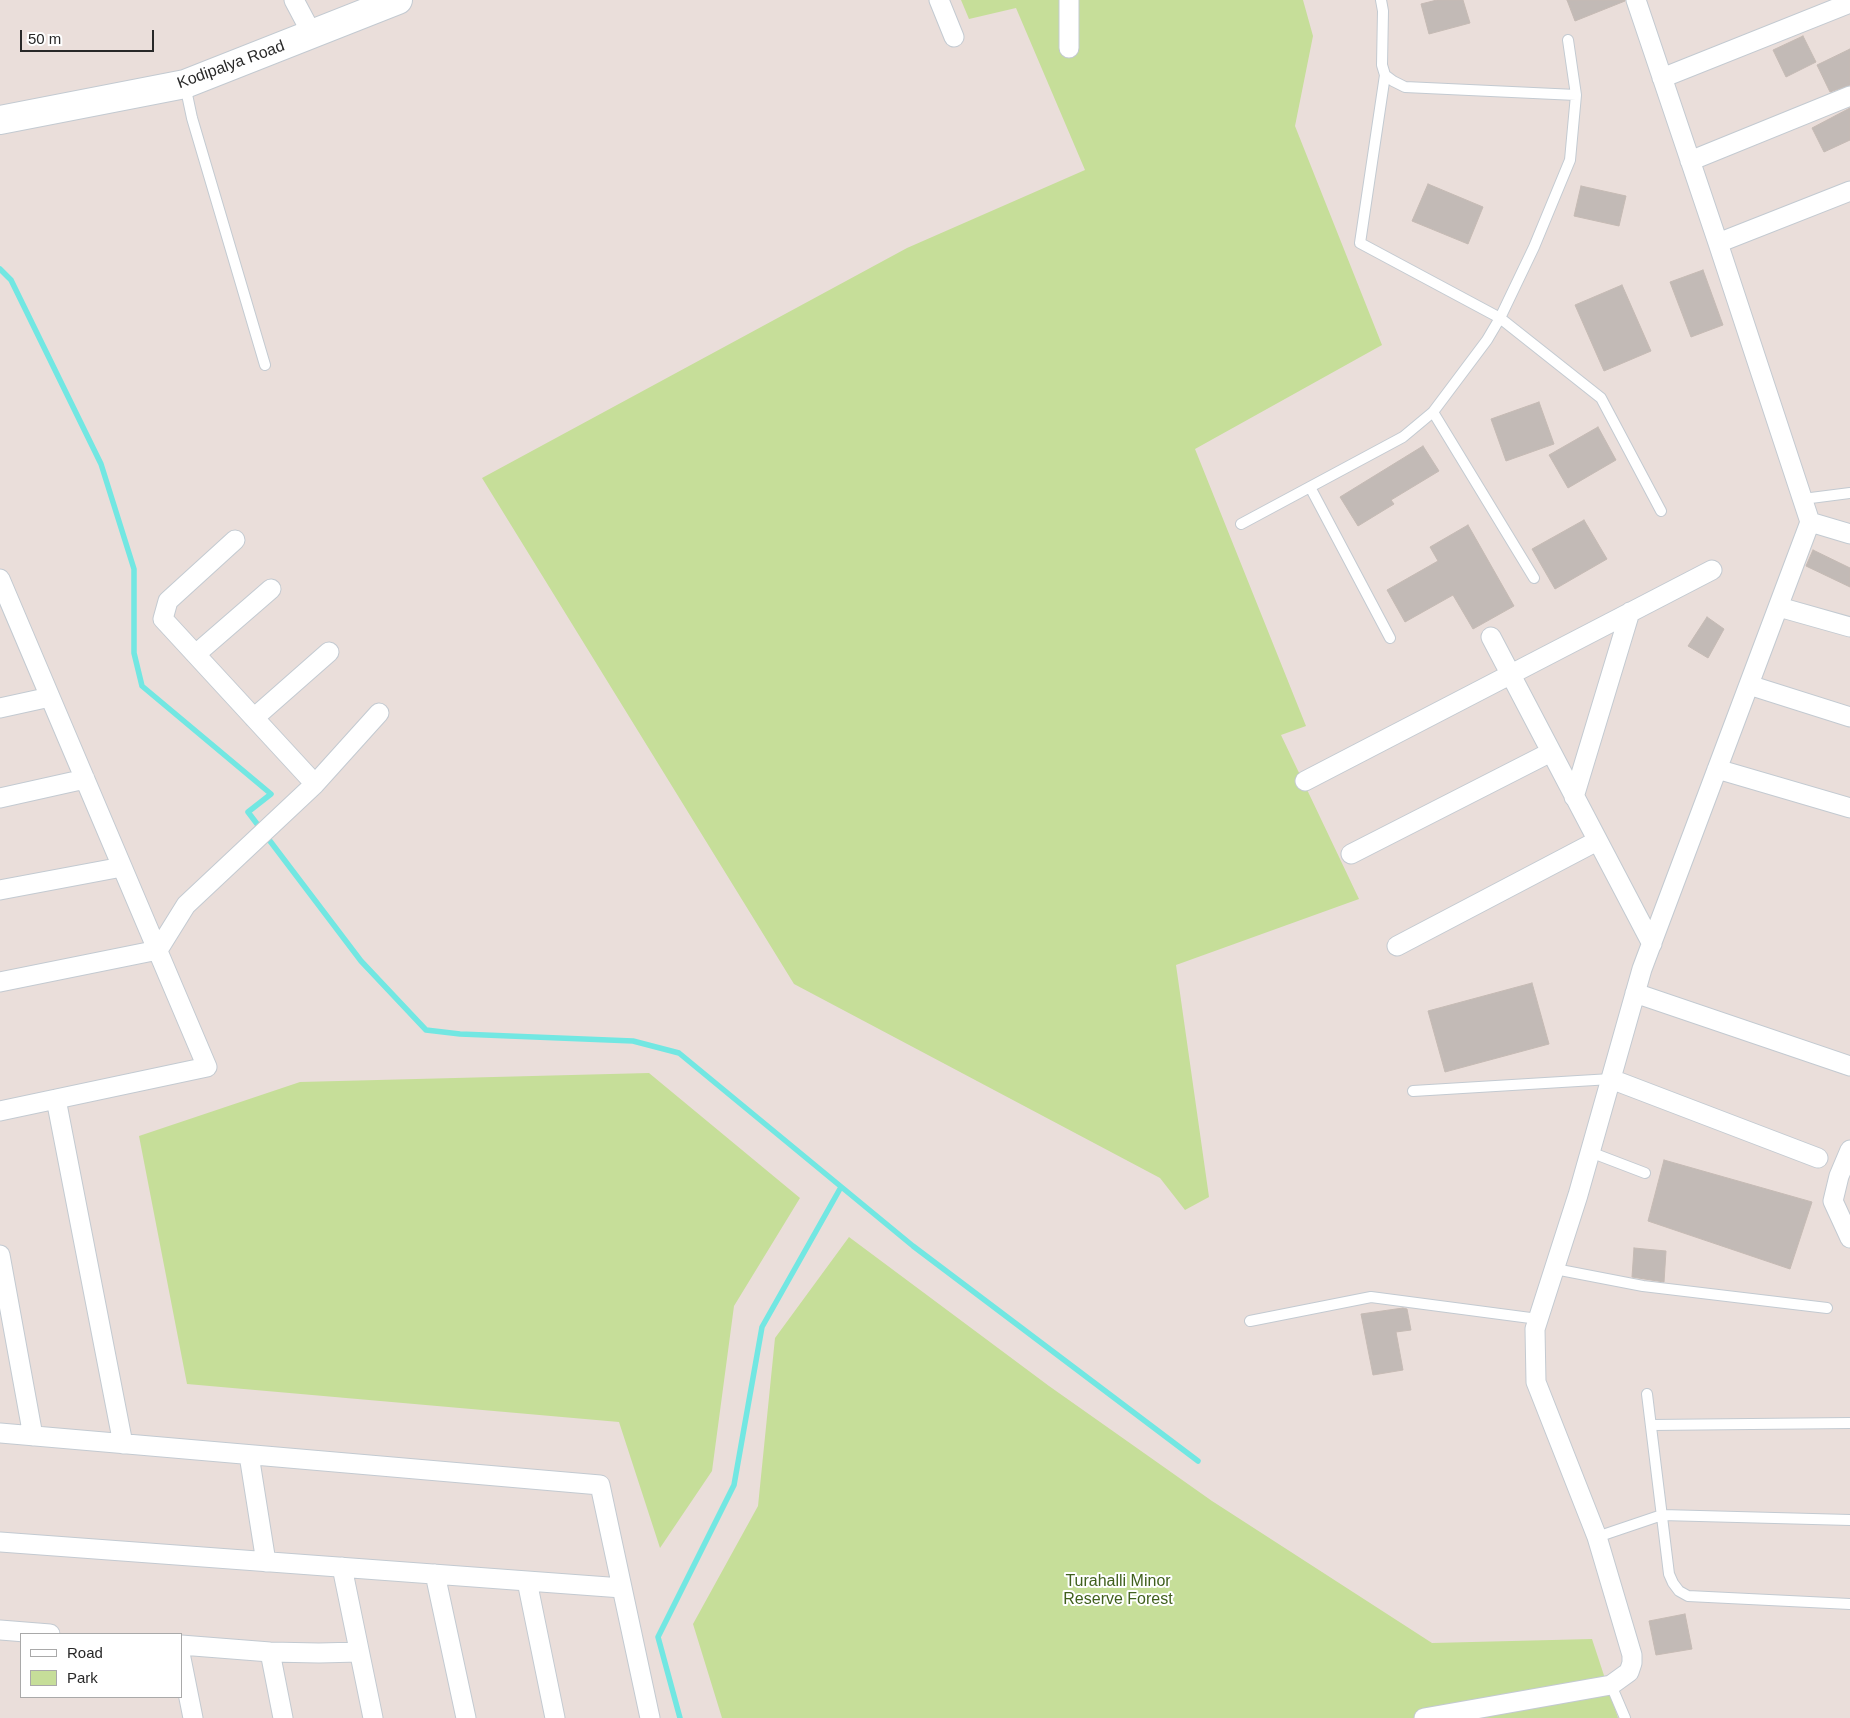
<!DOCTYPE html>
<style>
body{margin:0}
#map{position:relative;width:1850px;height:1718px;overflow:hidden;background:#eadeda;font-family:Helvetica,sans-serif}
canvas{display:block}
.legend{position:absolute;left:20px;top:1633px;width:162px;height:65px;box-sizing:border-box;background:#fff;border:1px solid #a9a9a9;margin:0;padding:6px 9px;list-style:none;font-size:15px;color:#282828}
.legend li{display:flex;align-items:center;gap:10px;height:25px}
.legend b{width:25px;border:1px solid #a9a9a9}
.scale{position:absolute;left:20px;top:30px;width:134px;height:22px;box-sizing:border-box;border:2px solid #282828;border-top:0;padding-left:6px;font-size:15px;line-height:18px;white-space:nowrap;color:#282828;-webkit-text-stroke:4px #fff;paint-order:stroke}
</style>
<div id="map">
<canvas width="1850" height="1718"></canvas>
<ul class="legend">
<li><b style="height:6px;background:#fff"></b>Road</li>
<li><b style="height:14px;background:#c6de99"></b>Park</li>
</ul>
<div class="scale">50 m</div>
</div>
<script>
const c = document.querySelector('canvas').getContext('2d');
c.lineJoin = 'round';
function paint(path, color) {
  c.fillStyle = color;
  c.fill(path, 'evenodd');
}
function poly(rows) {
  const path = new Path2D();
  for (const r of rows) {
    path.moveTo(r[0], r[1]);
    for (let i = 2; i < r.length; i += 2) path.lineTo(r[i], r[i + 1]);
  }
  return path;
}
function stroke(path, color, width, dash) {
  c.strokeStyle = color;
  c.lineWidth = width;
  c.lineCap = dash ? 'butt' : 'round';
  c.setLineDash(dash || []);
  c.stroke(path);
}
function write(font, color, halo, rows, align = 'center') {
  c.font = font + ' Helvetica,sans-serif';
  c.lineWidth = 4;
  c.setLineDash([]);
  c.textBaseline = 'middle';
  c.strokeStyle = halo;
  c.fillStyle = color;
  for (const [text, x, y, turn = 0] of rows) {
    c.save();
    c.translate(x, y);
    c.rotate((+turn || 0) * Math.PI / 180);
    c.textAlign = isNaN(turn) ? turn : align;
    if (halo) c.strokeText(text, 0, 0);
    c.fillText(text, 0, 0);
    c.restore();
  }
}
paint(poly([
 [961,0,1303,0,1313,36,1295,126,1382,345,1195,449,1306,726,1281,735,1359,899,1176,965,1209,1197,1185,1210,1160,1178,794,984,482,478,907,248,1085,170,1016,8,969,19],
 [649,1073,800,1198,734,1306,712,1471,660,1548,619,1422,187,1384,139,1136,300,1082],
 [849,1237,1049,1386,1212,1501,1432,1643,1592,1639,1618,1718,722,1718,693,1624,758,1506,775,1338]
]), '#c6de99');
stroke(poly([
 [0,269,11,280,101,464,134,569,134,653,142,686,271,794,248,812,361,961,426,1030,460,1034,633,1041,679,1053,913,1246,1198,1461],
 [680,1718,658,1637,734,1485,762,1327,841,1187]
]), '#72e7e2', 5.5);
const building = poly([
 [1437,0,1463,0,1470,23,1429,34,1421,4,1437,0],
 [1567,0,1625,0,1625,1,1575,21,1567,0],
 [1803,36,1816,62,1786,77,1773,50,1803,36],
 [1850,49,1850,85,1830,92,1817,65,1850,49],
 [1850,108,1850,140,1824,152,1812,128,1850,108],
 [1428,184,1483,207,1468,244,1412,221,1428,184],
 [1581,186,1626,196,1619,226,1574,216,1581,186],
 [1703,270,1723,325,1691,337,1670,282,1703,270],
 [1622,285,1651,351,1604,371,1575,305,1622,285],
 [1539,402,1554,444,1506,461,1491,419,1539,402],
 [1598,427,1616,460,1568,488,1549,455,1598,427],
 [1423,446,1439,471,1391,500,1394,504,1358,526,1340,497,1423,446],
 [1584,520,1607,559,1555,589,1532,549,1584,520],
 [1468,525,1514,606,1473,629,1453,595,1405,622,1387,590,1438,561,1430,547,1468,525],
 [1813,550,1850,568,1850,587,1806,566,1813,550],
 [1707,617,1724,629,1708,658,1688,646,1707,617],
 [1532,983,1549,1044,1445,1072,1428,1011,1532,983],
 [1664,1160,1812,1202,1790,1269,1648,1221,1664,1160],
 [1634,1248,1666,1251,1664,1282,1632,1277,1634,1248],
 [1403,1308,1407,1309,1411,1330,1396,1332,1403,1370,1373,1375,1361,1314,1403,1308],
 [1685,1614,1692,1649,1656,1655,1649,1621,1685,1614]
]);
paint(building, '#c2bab6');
stroke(building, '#c5bab4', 1);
const service = poly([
 [1381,0,1383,11,1382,65,1385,75,1393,81,1405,87,1576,95],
 [1385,75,1360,243,1500,318,1601,398,1661,511],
 [185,85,192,118,265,365],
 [1433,412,1534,578],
 [1310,487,1390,638],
 [1803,499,1850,493],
 [1241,524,1403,437,1433,412,1487,340,1500,318,1534,247,1570,160,1576,95,1568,40],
 [1413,1091,1611,1079],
 [1590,1152,1645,1173],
 [1555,1269,1643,1286,1827,1308],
 [1250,1321,1371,1297,1538,1319],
 [1647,1394,1669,1574,1673,1583,1679,1591,1688,1596,1850,1604],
 [1652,1425,1850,1423],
 [1597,1537,1662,1515,1850,1520],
 [1611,1685,1625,1718]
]);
const minor = poly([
 [294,0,312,34],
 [939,0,954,37],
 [1069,48,1069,0],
 [1662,78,1850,3],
 [1690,161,1850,96],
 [1718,243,1850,191],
 [1810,522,1850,534],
 [0,579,207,1067,0,1111],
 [1779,607,1850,627],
 [1491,637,1652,944],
 [196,654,271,589],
 [1749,685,1850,717],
 [0,708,50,697],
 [254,718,329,652],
 [1717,769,1850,808],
 [1305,781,1712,570],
 [315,784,379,713],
 [1574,797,1630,612],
 [0,798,85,779],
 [1351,854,1551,752],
 [0,890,122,867],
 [1397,946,1597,841],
 [0,982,158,950,186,905,315,784,163,619,168,601,235,540],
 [1635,993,1850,1066],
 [1611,1079,1818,1158],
 [56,1099,123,1444],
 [1850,1150,1839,1176,1833,1201,1850,1238],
 [0,1255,33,1436],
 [0,1433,600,1485,650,1718],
 [249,1455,266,1562],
 [0,1542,622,1588],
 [342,1567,373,1718],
 [435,1574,466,1718],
 [527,1581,555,1718],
 [0,1630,50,1634],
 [181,1645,270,1652,319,1653,359,1652],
 [270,1652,283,1718],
 [181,1658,193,1718],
 [1424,1718,1611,1685,1629,1672,1632,1663,1632,1655,1597,1537,1536,1382,1535,1329,1578,1195,1642,969,1810,522,1718,243,1636,0]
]);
const secondary = poly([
 [0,120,185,84,398,0]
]);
stroke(service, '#c3cad1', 12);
stroke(minor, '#c3cad1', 21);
stroke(secondary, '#c3cad1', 30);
stroke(service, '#fff', 10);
stroke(minor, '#fff', 19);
stroke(secondary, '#fff', 28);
write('16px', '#282828', '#fff', [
 ["Kodipalya Road",231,65,-20]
]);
write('16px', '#40601d', '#fff', [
 ["Turahalli Minor",1118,1582],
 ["Reserve Forest",1118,1600]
]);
</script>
